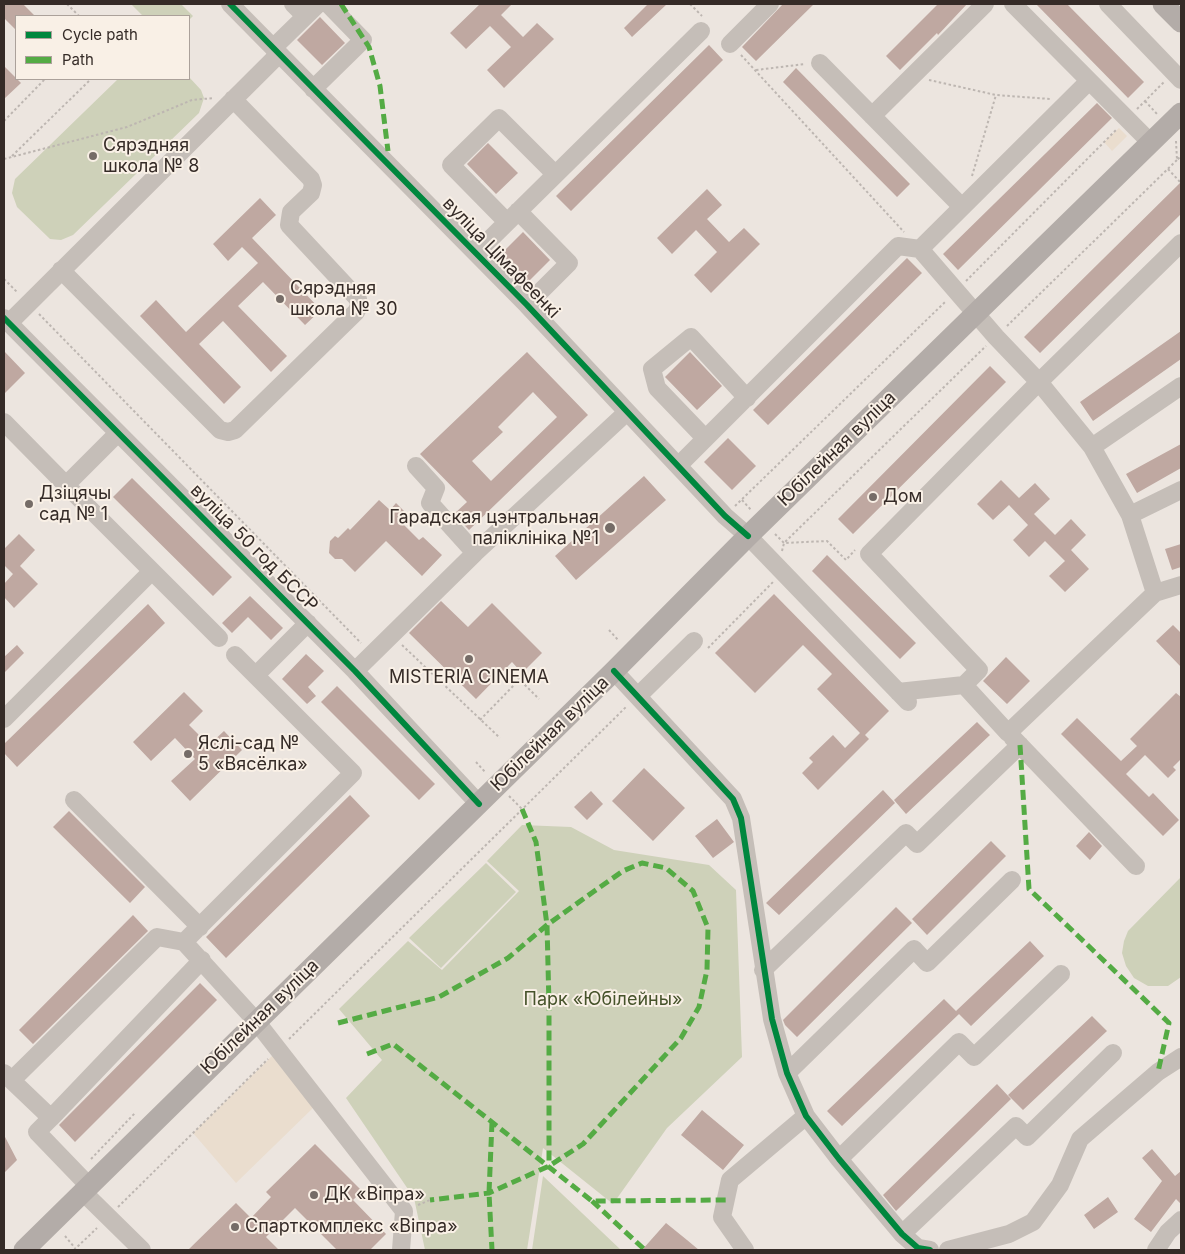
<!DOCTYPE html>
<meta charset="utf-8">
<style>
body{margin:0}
#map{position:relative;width:1185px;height:1254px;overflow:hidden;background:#ece5df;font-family:Inter,sans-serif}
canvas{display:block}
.frame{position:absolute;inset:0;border:5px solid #352b27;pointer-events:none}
.legend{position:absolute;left:15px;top:15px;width:175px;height:65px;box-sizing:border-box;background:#f9f0e6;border:1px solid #aba19a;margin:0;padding:6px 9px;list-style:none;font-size:15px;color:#352b27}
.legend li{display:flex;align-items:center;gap:10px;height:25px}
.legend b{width:25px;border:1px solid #aba19a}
</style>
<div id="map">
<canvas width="1185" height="1254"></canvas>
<div class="frame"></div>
<ul class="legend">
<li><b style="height:6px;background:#00873e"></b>Cycle path</li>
<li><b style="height:6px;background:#54ab44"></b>Path</li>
</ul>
</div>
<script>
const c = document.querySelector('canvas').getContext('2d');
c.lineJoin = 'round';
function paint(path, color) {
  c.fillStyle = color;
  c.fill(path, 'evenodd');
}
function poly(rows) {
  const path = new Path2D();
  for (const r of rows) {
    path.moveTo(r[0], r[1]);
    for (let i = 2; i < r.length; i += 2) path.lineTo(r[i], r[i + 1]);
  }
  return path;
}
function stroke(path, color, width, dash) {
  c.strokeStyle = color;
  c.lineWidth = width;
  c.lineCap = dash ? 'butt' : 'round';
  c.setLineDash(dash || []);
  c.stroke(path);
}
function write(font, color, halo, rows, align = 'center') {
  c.font = font + ' Inter,sans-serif';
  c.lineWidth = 4;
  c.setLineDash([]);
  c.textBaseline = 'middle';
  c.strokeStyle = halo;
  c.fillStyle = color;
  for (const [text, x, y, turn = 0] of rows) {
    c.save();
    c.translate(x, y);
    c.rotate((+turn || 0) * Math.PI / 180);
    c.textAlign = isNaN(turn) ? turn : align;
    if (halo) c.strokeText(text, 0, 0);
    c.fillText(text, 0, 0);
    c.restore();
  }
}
paint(poly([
 [131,4,181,4,193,16,189,20,189,16,143,16],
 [189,77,201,90,204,98,199,113,73,235,61,240,50,239,17,207,12,193,15,179,118,79,189,79],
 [522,825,571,827,614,850,709,865,736,890,742,1057,667,1128,613,1204,543,1148,527,1250,425,1250,414,1198,346,1098,382,1060,339,1009,408,941,442,970,519,891,487,861],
 [486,863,516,892,441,968,409,938],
 [1181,877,1181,977,1168,986,1148,986,1134,978,1126,966,1122,953,1124,941,1128,931],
 [543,1176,621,1250,622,1250,532,1250]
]), '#ced1b9');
paint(poly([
 [1119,128,1127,136,1112,151,1104,142],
 [273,1055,314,1107,236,1183,193,1133]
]), '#eaddce');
paint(poly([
 [4,4,23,4,35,16,16,16,16,30,4,18],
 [480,4,512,4,501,15,523,37,537,23,554,39,504,88,487,70,511,47,490,26,466,49,450,33],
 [648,4,667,4,632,37,624,28],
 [783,4,814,4,756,61,742,47],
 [938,4,967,4,938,35,937,33,900,70,886,56],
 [1036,4,1067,4,1144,82,1128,98],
 [320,17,345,43,322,65,297,40],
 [709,45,723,60,571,211,556,196],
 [4,66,21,83,4,99],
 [796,68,910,184,897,197,783,82],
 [1097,103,1112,118,958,270,943,254],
 [488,143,518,173,496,194,467,164],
 [1181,182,1181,214,1040,353,1024,337],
 [707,189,722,205,707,219,729,242,744,228,760,244,711,293,694,275,717,252,696,230,672,254,657,238],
 [260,198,276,215,252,238,321,310,305,325,263,282,238,306,287,356,271,372,223,321,199,344,241,387,224,404,140,316,156,300,186,332,258,263,242,247,228,261,213,244],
 [523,232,550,260,528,282,501,254],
 [907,258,922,273,768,425,753,410],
 [1181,331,1181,359,1093,421,1080,402],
 [4,351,25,373,4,394],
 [527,352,588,415,469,530,454,514,467,502,420,454],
 [533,392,557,417,491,481,472,461,503,432,498,427],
 [690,352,722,386,697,410,665,377],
 [990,366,1006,382,853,534,838,519],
 [728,438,756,466,732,490,704,462],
 [1181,444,1181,468,1137,493,1126,474],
 [644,476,666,500,576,580,555,556],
 [132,478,232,577,213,596,113,497],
 [1001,480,1019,498,1035,483,1050,499,1034,514,1055,535,1071,519,1086,535,1071,550,1089,569,1065,592,1049,576,1065,561,1045,541,1029,557,1013,540,1028,525,1009,505,993,520,977,504],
 [379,500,390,510,396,503,404,511,397,518,419,540,423,537,442,555,422,576,386,541,355,572,342,559,335,559,329,553,330,541,335,536,338,538,348,528,350,530],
 [19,534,35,550,20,566,38,584,14,608,4,597,4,584,13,574,4,565,4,549],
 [1181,544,1181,567,1172,570,1165,549],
 [827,555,916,643,900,659,812,571],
 [774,594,889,711,865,735,869,739,818,790,802,773,813,762,809,758,833,735,845,748,860,733,817,689,832,674,803,645,755,693,715,653],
 [250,596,283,628,271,640,248,617,232,633,222,623],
 [441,601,468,627,492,603,542,653,522,673,512,662,476,699,409,633],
 [148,604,165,623,17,767,4,753,4,744],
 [1173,625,1181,633,1181,667,1156,641],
 [17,645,24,653,4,673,4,657],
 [306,654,324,671,308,687,316,696,307,704,282,679],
 [1006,657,1030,681,1007,704,983,681],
 [337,686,435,784,419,800,321,702],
 [184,692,203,711,189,725,209,745,224,731,242,750,190,801,171,781,195,759,175,738,151,761,133,742],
 [1176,693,1181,697,1181,759,1173,767,1176,770,1168,778,1145,755,1126,774,1149,797,1153,793,1179,820,1163,836,1061,734,1077,718,1121,761,1137,746,1130,739],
 [977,722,990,735,906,814,894,800],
 [644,768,685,808,653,841,612,801],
 [883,790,895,803,779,915,766,903],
 [591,791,603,804,587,820,574,807],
 [350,795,370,816,226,958,206,937],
 [69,811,145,887,130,903,53,827],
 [717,819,734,842,713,858,695,836],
 [1089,832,1102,846,1090,860,1076,846],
 [991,841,1006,856,927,935,912,919],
 [896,907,912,923,797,1037,785,1025,783,1020],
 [133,915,148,931,33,1044,19,1030],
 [1030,941,1044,956,971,1026,956,1011],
 [200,983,217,1000,75,1142,59,1125],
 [944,999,959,1014,842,1126,827,1111],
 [1092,1016,1107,1031,1023,1110,1008,1095],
 [997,1084,1011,1099,896,1211,883,1195],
 [702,1110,744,1145,723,1170,681,1135],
 [4,1135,17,1160,4,1173],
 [315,1144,362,1191,353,1200,386,1234,370,1250,337,1250,295,1208,266,1237,279,1250,188,1250,236,1203,251,1218,271,1197,266,1192],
 [1152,1149,1175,1176,1181,1171,1181,1204,1176,1199,1151,1232,1134,1219,1162,1181,1142,1158],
 [1108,1197,1118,1212,1094,1229,1084,1215],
 [666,1223,687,1240,699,1250,642,1250]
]), '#bfa8a1');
stroke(poly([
 [67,4,79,16],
 [690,4,702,16],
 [741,55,904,232],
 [756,70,805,64],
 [929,80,996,95,1050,99],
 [1145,101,1157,114],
 [1137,109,1164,82],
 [4,121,45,79],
 [1176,141,1177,160,1181,156],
 [12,156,91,79],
 [4,159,127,127,192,100,214,98],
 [1168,169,1181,183],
 [972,176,996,95],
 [4,279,18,293],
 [966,281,1116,130],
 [39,314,361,643],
 [1007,326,1177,160],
 [742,500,752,511],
 [735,506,945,302],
 [775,534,784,543,827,541,846,560,855,550],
 [782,551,784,543,986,346],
 [609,630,619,641],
 [402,645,500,738],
 [708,648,773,582],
 [507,667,539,699],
 [480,720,519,680],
 [476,762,486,773],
 [509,796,522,809],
 [289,1039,626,707],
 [91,1159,135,1113],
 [418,1205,430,1200],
 [118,1207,268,1059],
 [65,1236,75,1248],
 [74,1250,97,1228]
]), '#bdb6b1', 2, [2.5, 2.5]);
stroke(poly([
 [230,4,527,305,725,516,748,536,908,702],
 [293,4,305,16],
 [1013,4,1151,143],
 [1108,4,1181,80],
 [730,44,770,4],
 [273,48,318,4],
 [820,63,962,207],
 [313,89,363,40,328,4],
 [872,116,985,4],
 [518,211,569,263,527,305],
 [507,222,451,165,499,118,555,174],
 [920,249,1089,81],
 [476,253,701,31],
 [61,270,220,430,228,432,235,430,356,312,359,306,358,299,289,225,291,212,311,193,313,185,311,179,233,99],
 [4,318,355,671,479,804],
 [9,323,279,54],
 [4,422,66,485],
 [118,433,66,485,219,638],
 [705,438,657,388,652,369,691,337,747,398],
 [1092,447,1181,386],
 [679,465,898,246,920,249,996,337,1039,382,1092,447,1130,515,1155,593],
 [416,466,436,488,430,503,475,553],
 [1130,515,1181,490],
 [355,671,475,553,627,412],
 [614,671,733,799,741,818,772,1019,787,1073,806,1116,839,1159,902,1234,918,1248,930,1250],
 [256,675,308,623],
 [964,685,979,670,869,554,1039,382,1181,243],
 [898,692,964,685,1008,733,1155,593,1181,585],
 [638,696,694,641],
 [4,719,152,571],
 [1012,737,1136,866],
 [74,800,200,927],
 [184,942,353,773,235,655],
 [763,970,906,833,917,844,1020,745],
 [4,1073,51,1118,37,1132,89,1186],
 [787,1073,914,949,927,963,1012,880],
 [12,1080,157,937,184,942,256,1021,404,1211,401,1250],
 [51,1118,202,960],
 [839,1159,959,1042,974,1057,1061,974],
 [83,1192,142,1250],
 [902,1234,1016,1126,1027,1137,1113,1053],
 [745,1250,722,1217,730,1180,806,1116],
 [948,1250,1009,1234,1033,1222,1060,1185,1080,1139,1158,1072,1181,1057],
 [1156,1250,1168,1232,1181,1220]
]), '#c5beb8', 18);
stroke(poly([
 [1163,4,1181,22],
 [24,1250,614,671,748,536,1181,113]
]), '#b3aca8', 21);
stroke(poly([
 [341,4,369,47,380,86,388,151],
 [1020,745,1029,889,1169,1023,1158,1072],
 [522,809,536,842,547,925,549,1005,549,1166],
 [338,1023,439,997,508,958,547,925,593,892,623,871,642,863,666,868,693,891,708,928,707,970,699,1007,681,1038,583,1144,549,1166,489,1193,430,1200],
 [367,1054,393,1044,592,1201,726,1200],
 [492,1122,489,1193,492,1250],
 [592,1201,645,1250]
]), '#54ab44', 5, [10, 5]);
stroke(poly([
 [230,4,527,305,725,516,748,536],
 [4,318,355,671,479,804],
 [614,671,733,799,741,818,772,1019,787,1073,806,1116,839,1159,902,1234,918,1248,930,1250]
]), '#00873e', 6);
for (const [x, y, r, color] of [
 [93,156,5,"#756c67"],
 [280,299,5,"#756c67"],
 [873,497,5,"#756c67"],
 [29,504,5,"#756c67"],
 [610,528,6,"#756c67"],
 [469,659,5,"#756c67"],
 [188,754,5,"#756c67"],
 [314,1195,5,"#756c67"],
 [235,1227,5,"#756c67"]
]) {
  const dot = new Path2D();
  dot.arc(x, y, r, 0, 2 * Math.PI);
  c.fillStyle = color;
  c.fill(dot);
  stroke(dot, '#f9f0e6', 2);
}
write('18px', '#352b27', '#f9f0e6', [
 ["Сярэдняя",103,146],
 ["школа № 8",103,167],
 ["Сярэдняя",290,289],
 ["школа № 30",290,310],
 ["Дзіцячы",39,494],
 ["сад № 1",39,515],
 ["Дом",883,497],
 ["Гарадская цэнтральная",599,518,"right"],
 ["паліклініка №1",599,539,"right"],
 ["MISTERIA CINEMA",469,678,"center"],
 ["Яслі-сад №",198,744],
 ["5 «Вясёлка»",198,765],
 ["ДК «Віпра»",324,1195],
 ["Спарткомплекс «Віпра»",245,1227]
], 'left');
write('18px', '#352b27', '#f9f0e6', [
 ["вуліца Цімафеенкі",501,258,46],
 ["Юбілейная вуліца",837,449,-44],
 ["вуліца 50 год БССР",254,548,45],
 ["Юбілейная вуліца",550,734,-44],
 ["Юбілейная вуліца",260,1017,-44]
]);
write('18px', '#46532b', '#f9f0e6', [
 ["Парк «Юбілейны»",603,1000]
]);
</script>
